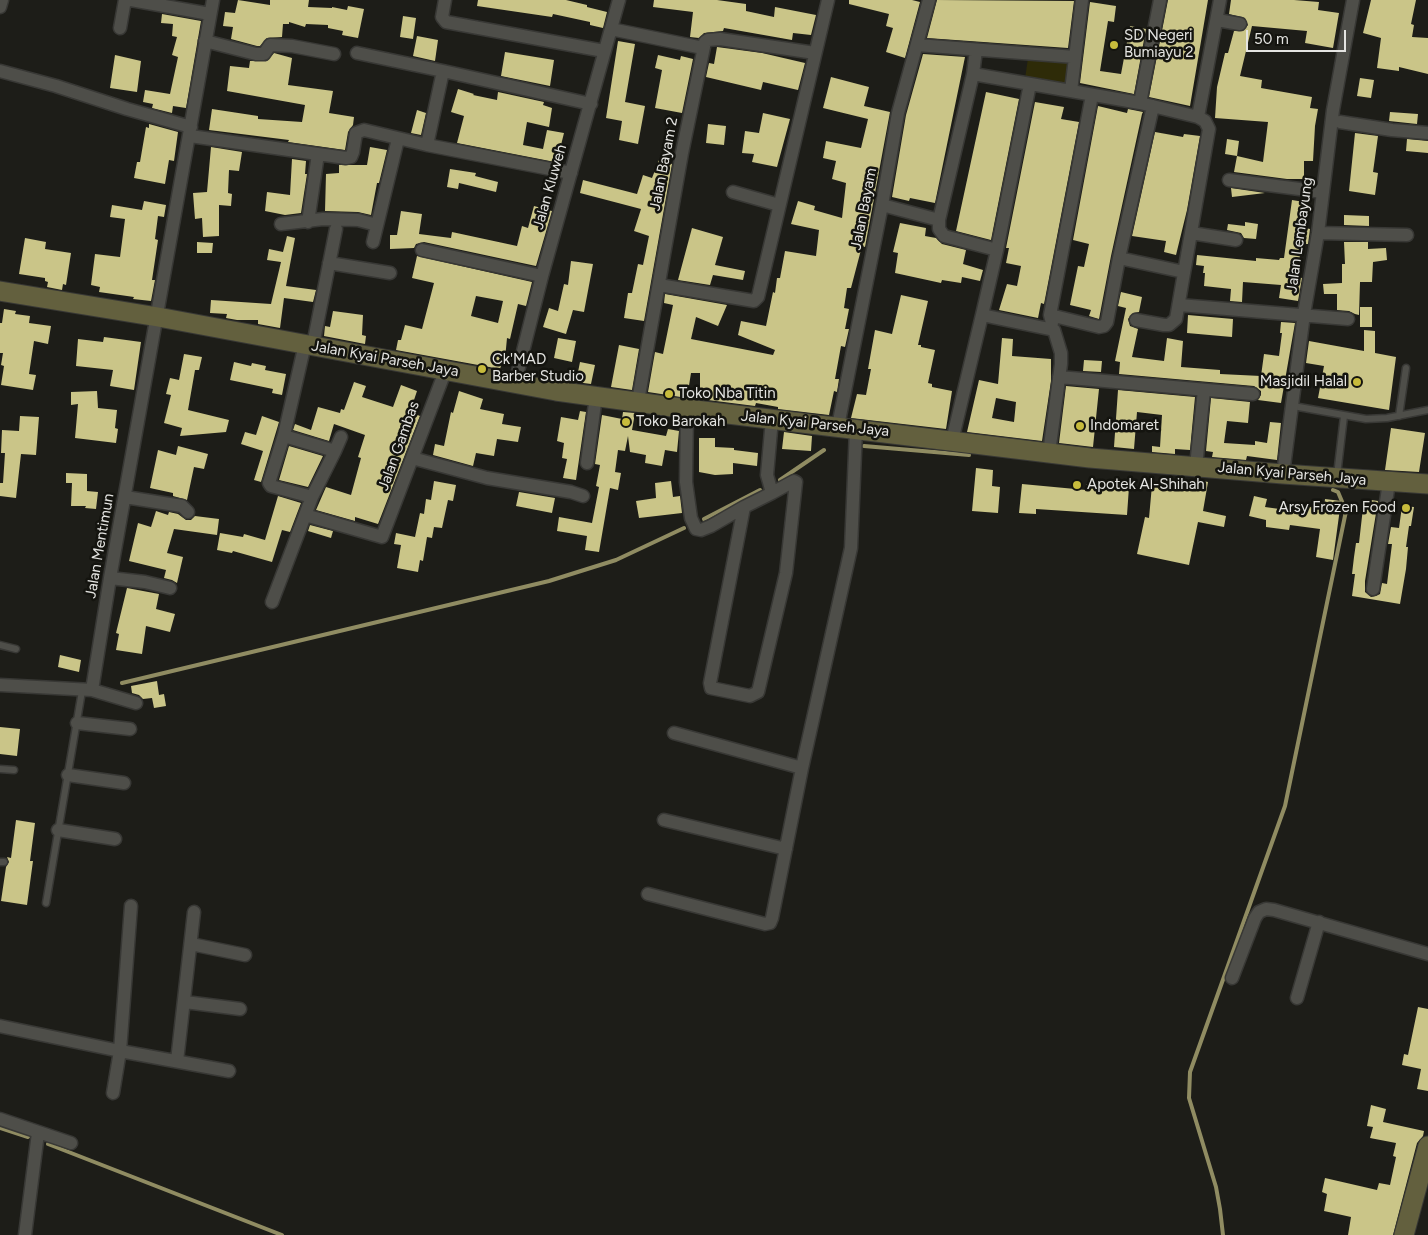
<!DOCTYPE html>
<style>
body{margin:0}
#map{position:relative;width:1428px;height:1235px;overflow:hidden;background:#1d1d18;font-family:Figtree,sans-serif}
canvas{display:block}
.scale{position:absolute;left:1246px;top:30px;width:100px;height:22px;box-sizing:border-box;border:2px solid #e4e4e1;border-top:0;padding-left:6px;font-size:15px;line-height:18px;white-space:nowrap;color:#e4e4e1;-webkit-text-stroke:4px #14140f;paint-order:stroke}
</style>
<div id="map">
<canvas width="1428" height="1235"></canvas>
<div class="scale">50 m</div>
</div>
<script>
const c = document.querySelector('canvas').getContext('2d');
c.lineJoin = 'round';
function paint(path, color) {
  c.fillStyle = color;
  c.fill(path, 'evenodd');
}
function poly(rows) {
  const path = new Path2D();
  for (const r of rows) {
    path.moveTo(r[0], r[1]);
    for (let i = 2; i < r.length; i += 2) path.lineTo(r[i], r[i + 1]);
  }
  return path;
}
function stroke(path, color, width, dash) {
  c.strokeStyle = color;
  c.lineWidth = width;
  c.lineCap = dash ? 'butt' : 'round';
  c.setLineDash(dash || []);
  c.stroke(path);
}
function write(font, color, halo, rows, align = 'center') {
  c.font = font + ' Figtree,sans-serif';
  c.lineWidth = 5;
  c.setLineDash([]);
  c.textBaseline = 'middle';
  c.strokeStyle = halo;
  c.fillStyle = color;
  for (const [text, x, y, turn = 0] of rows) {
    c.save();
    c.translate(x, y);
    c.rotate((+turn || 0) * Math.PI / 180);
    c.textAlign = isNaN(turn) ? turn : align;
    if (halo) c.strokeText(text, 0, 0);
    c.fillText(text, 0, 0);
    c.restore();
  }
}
paint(poly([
 [1028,58,1071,60,1067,86,1025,79]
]), '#2e2b08');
stroke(poly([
 [864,446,969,455],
 [780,480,824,450],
 [704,519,760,490],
 [122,683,549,581,616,560,684,528],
 [0,1128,28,1137],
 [48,1144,282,1235],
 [1223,1235,1220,1209,1216,1187,1189,1098,1190,1072,1285,806,1346,511,1338,492,1333,490]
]), '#908c62', 4);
paint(poly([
 [238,0,270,5,270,0,309,0,308,7,332,8,332,7,347,10,348,6,364,9,358,38,342,35,343,31,328,28,328,25,306,24,305,27,289,22,289,24,283,24,282,37,267,38,260,46,257,46,231,39,233,27,223,26,225,12,235,13],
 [478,0,566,0,587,5,587,7,607,12,603,28,590,25,590,22,553,14,552,17,477,6],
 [654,0,717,0,746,4,746,11,774,17,775,7,816,15,811,35,793,33,792,40,724,28,723,31,704,33,699,38,690,37,693,12,653,7],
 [849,0,912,0,920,2,905,58,886,52,893,28,886,26,889,14,849,4],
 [937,0,1074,1,1068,48,927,38],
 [1168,0,1208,0,1190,106,1149,97],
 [1231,0,1294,0,1319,2,1318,10,1339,13,1333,48,1305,43,1307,31,1252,26,1240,76,1262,80,1261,88,1312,97,1310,108,1318,109,1315,126,1313,161,1304,161,1304,179,1287,179,1234,172,1237,156,1263,162,1268,122,1215,118,1217,87,1225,53,1228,53,1234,31,1243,31,1248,25,1245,18,1229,14],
 [1371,0,1416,0,1411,24,1414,25,1412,37,1428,38,1428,74,1399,67,1399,71,1377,68,1381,38,1363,33],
 [1090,2,1116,6,1114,22,1108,21,1100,71,1121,74,1130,26,1146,29,1134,94,1080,83],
 [162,14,201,21,186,108,173,106,172,113,152,108,153,104,143,102,145,90,170,94,178,57,172,55,177,37,172,36,173,24,161,23],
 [403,16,416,18,413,39,400,37],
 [417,36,438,40,435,61,413,56],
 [618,41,635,44,625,102,645,106,638,144,619,140,622,121,606,118],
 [717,47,762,53,805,63,798,90,763,82,761,90,706,77,709,63,714,64],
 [505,52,554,60,550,86,501,76],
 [274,53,292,58,288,85,333,91,329,113,354,117,353,125,348,132,345,150,288,142,289,140,209,130,212,109,258,116,258,119,302,122,305,105,227,91,230,66,249,68,250,61,267,61],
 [923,54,965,57,935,203,910,198,909,201,892,197,906,115],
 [115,55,141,61,137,92,110,88],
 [658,55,680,60,681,56,693,59,682,113,655,108,662,70,655,68],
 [831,77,869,87,864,106,890,112,865,247,862,246,851,288,847,288,844,308,849,309,845,329,849,329,845,347,841,346,835,379,839,379,837,392,834,391,829,415,778,409,778,407,756,403,755,406,700,399,700,373,691,373,687,398,648,392,655,352,663,354,673,305,664,303,665,294,727,305,718,326,696,317,691,339,773,355,775,350,738,335,741,321,766,326,773,292,775,293,777,278,780,278,785,251,816,256,819,230,791,224,798,201,815,206,814,210,842,218,846,183,832,179,836,161,823,158,826,141,861,148,868,119,823,108],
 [1360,78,1374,80,1371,98,1357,96],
 [458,89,474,94,473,95,497,100,498,92,544,102,543,105,552,108,549,127,527,122,523,145,543,149,547,130,564,133,560,149,557,148,555,162,457,143,464,116,451,112],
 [986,92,1019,99,991,240,956,231],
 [1035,102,1064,107,1061,119,1079,122,1045,299,1044,304,1041,303,1038,318,999,310,1007,284,1017,286,1021,266,1006,263,1009,248,1006,248],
 [1098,106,1127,113,1128,109,1143,112,1142,114,1111,256,1099,319,1089,316,1091,310,1070,305,1078,266,1084,267,1089,244,1073,240],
 [417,110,426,113,421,135,411,133],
 [1390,112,1418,114,1417,124,1389,121],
 [763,113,790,119,777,167,752,162,754,154,742,153,745,131,759,133],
 [149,124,178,132,174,161,169,160,165,184,134,178,137,162,140,162,146,127,149,128],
 [708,124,726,126,724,145,706,143],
 [1155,132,1183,137,1184,134,1200,136,1187,210,1176,255,1164,252,1166,241,1132,236],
 [1355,133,1378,136,1373,172,1378,173,1375,195,1349,191],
 [1227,139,1239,141,1237,156,1225,154],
 [1407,139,1428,141,1428,153,1406,151],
 [211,147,242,152,239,171,229,170,228,193,232,194,231,206,219,205,219,236,203,237,202,218,195,219,193,193,207,192],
 [370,147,387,150,379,183,377,183,371,215,358,212,325,211,326,174,339,173,339,165,367,165],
 [292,159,306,161,305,174,307,174,301,213,285,215,265,211,267,192,290,195],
 [659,160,672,164,644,321,624,318,628,293,632,293,638,264,643,265,649,236,634,231,641,209,580,193,583,180,637,194,643,175,652,178],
 [450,169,476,173,475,176,498,182,496,192,459,183,458,189,447,187],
 [1231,188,1265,193,1232,197],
 [1292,200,1304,202,1300,227,1310,229,1308,244,1304,244,1302,256,1300,255,1297,277,1302,278,1298,301,1279,298,1281,285,1243,282,1242,302,1230,301,1231,289,1204,286,1205,273,1203,273,1204,266,1196,265,1197,255,1256,261,1256,258,1279,260,1280,258,1284,258],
 [144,201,166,205,164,217,158,216,155,239,158,240,152,280,155,280,151,301,133,299,134,297,99,292,100,287,91,285,95,254,120,257,125,219,110,217,112,205,142,210],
 [534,206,552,211,536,266,424,242,416,244,414,248,390,249,390,235,397,235,401,211,422,214,419,234,451,238,452,232,517,246,522,226,528,228],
 [1344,215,1369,216,1369,226,1344,225],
 [1245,222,1258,224,1256,239,1244,238,1241,233,1227,230,1228,224,1245,226],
 [900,223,926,228,925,236,936,238,942,244,966,250,963,264,983,270,980,281,962,277,961,283,942,280,941,283,895,273,898,253,893,252],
 [692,228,723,237,715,265,745,271,743,280,713,275,710,285,678,280],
 [287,236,295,238,286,286,316,290,313,302,284,298,280,328,258,324,258,320,237,320,226,318,227,314,210,313,211,300,271,304,281,262,267,260,269,249,283,252],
 [25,238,46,242,45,249,71,253,66,285,63,284,62,290,47,287,48,282,45,281,45,278,19,274],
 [197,242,213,243,212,253,197,253],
 [1344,242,1368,242,1368,249,1386,248,1387,260,1373,262,1372,282,1360,282,1359,315,1355,314,1349,311,1337,310,1337,294,1324,294,1323,284,1342,283,1342,264,1345,264],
 [417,256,532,282,526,306,518,304,510,339,507,338,505,359,503,359,500,369,396,350,398,340,401,340,405,325,422,329,434,283,412,278],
 [476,296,503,301,498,323,471,316],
 [571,261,593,264,584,312,573,310,566,334,543,327,549,308,558,311,564,284,568,285],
 [1121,292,1142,297,1139,312,1133,313,1128,319,1130,326,1138,329,1132,357,1164,361,1167,338,1183,341,1181,367,1220,370,1220,374,1261,376,1264,354,1279,356,1282,333,1280,333,1281,322,1295,323,1281,403,1258,400,1261,395,1261,391,1254,386,1119,374,1120,362,1115,361,1126,308,1118,306],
 [901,295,928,301,918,345,921,345,921,347,935,350,928,383,932,384,932,387,952,391,946,429,851,418,857,394,866,395,871,369,868,369,875,330,892,334],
 [1360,307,1372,307,1372,327,1360,327],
 [4,309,16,311,15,314,30,316,29,323,51,326,48,344,34,341,29,374,36,375,33,390,1,385,4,366,1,365,3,353,0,353,0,323,2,323],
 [333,311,363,315,362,335,366,336,365,344,324,336,325,326,330,327],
 [1188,315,1233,319,1232,337,1187,333],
 [1364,330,1375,331,1375,353,1396,357,1389,410,1318,398,1324,366,1306,363,1309,341,1364,351],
 [104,337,141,342,134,390,110,386,113,370,76,366,78,339,103,342],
 [558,338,576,341,572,362,554,358],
 [1002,338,1013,339,1012,356,1051,359,1051,381,1042,441,967,432,979,380,998,384],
 [996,398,1016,402,1014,422,992,418],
 [619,345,639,349,632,390,611,387],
 [184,354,202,357,199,370,195,370,188,410,229,420,226,432,180,436,182,428,164,423,171,395,166,394,170,378,179,380],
 [1084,360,1102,361,1101,372,1083,371],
 [234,362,251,366,252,363,266,366,265,370,286,374,282,395,272,393,273,389,230,380],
 [580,362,595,365,591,384,576,382],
 [354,382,366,386,362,397,393,407,401,385,417,391,410,412,420,416,378,524,355,517,355,521,316,510,326,487,351,495,361,458,358,457,365,435,334,424,329,441,293,430,295,424,311,430,318,407,340,413,341,409,344,410],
 [1066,386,1099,389,1093,447,1059,443],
 [1118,390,1195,397,1190,450,1175,449,1175,454,1152,452,1152,446,1160,447,1162,415,1137,412,1134,449,1114,447],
 [97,391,98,408,117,410,115,428,118,429,116,443,75,438,78,404,71,405,71,392],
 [459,391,483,399,480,409,504,414,502,424,521,427,518,442,497,439,494,456,476,453,473,466,433,455,435,444,444,446,451,412,453,413],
 [1211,398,1250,402,1248,423,1227,421,1224,443,1255,445,1255,441,1267,443,1270,422,1281,423,1277,460,1247,456,1246,460,1212,457,1213,452,1206,451],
 [580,411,586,412,576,480,563,478,567,459,562,458,564,443,557,441,561,417,578,420],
 [623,412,635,413,632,430,666,436,668,429,679,431,677,452,665,450,662,466,645,463,646,455,630,452,628,436,625,451,618,450,615,472,621,473,618,490,610,488,599,552,585,550,587,536,557,531,559,517,592,523,599,487,596,486,600,465,595,464,602,415,622,419],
 [20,416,39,417,36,455,21,454,16,498,0,496,0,483,3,483,5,453,1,453,2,430,19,431],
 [262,416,279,422,261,482,254,480,263,451,241,444,245,432,256,435],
 [1391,428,1425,433,1419,472,1385,470],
 [784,432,812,436,811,451,782,449],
 [699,438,715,438,715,447,734,448,734,450,758,453,757,466,733,463,733,474,715,475,699,472],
 [178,446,208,454,204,469,194,467,187,500,173,496,173,493,150,488,158,450,176,455],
 [289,446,323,456,308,487,279,480],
 [976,468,993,470,992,486,1000,487,998,513,972,511],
 [66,473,87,474,87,491,98,492,96,509,85,508,86,506,71,506,72,483,66,483],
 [1198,480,1208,482,1203,511,1226,516,1224,527,1198,522,1189,565,1137,554,1145,517,1149,518,1152,485,1183,487,1196,490],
 [434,481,456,485,453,501,448,500,442,528,434,527,432,538,427,537,423,561,420,560,418,572,397,568,401,545,394,544,396,533,415,537,420,513,424,514,426,499,431,500],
 [671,481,673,497,680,496,682,513,639,518,636,501,656,498,655,483],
 [1022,484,1086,490,1086,484,1129,487,1127,515,1036,509,1036,514,1019,513],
 [519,492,555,498,552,513,516,506],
 [278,496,301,503,290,532,282,530,272,562,233,551,232,553,217,550,220,533,243,537,244,534,265,540],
 [1254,496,1267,499,1265,507,1294,511,1295,505,1324,509,1325,499,1341,501,1333,560,1316,557,1320,529,1290,525,1289,530,1266,527,1266,520,1249,516],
 [1364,499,1378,501,1365,581,1365,592,1371,597,1376,596,1380,594,1382,583,1387,584,1392,544,1388,544,1391,527,1399,528,1402,506,1414,507,1411,526,1409,526,1406,547,1408,547,1406,569,1400,604,1352,596,1355,574,1352,574,1354,557,1356,543,1359,543],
 [156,511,168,515,169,512,178,514,186,520,191,520,195,516,219,519,217,535,174,529,167,553,183,557,177,583,172,580,164,578,166,570,129,561,138,523,151,527],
 [310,525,333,531,331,538,308,531],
 [127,588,159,594,156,609,175,614,170,632,146,626,142,654,116,650,119,634,116,633],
 [60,655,81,660,79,672,58,667],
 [157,681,159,695,164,694,166,706,154,708,152,698,143,699,139,695,132,693,131,686],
 [0,727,20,729,17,756,0,754],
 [16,820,35,823,30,861,33,861,27,905,1,901,6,867,9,862,7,857,11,858],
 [1418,1007,1428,1009,1428,1091,1417,1089,1421,1069,1402,1065,1404,1054,1408,1055],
 [1371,1105,1386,1109,1383,1122,1424,1131,1423,1136,1417,1143,1393,1235,1348,1235,1351,1217,1324,1211,1327,1194,1322,1192,1325,1178,1377,1190,1379,1183,1390,1185,1396,1157,1393,1156,1396,1143,1370,1138,1373,1127,1367,1126]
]), '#cac588');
const service = poly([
 [1293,406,1366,419,1387,418,1428,410],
 [1399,416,1406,368],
 [1337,475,1344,416],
 [0,645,16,649],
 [0,769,14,770],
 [0,862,4,862],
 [46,903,82,691]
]);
const minor = poly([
 [131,0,210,14],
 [445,0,442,17,446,22,604,51],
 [0,7,2,0],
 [1217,20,1240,24],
 [120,28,125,0],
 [611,29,703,48],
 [205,41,256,54,264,54,270,45,292,46,334,54],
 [917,45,1075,57],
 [976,50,973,74,939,220,939,229,944,236,997,250],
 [357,53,443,71],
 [0,71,56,86,127,109,191,127],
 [973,74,1140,103,1198,117,1220,0],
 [1030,84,997,250,982,315,1054,330,1061,353,1061,364,1049,453],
 [1071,91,1082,0],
 [1140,103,1160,0],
 [1340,122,1392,130,1428,133],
 [190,136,346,158,351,157,353,152,356,133,364,130,427,145,571,173],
 [427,145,443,71,591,104],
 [1229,180,1323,192],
 [733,192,779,205],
 [882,205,939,220],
 [308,222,318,154],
 [281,224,323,219,358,220,377,225],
 [1191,233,1236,240],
 [1318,233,1407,235],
 [373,242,398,139],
 [422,250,542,276],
 [1119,258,1184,272],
 [329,263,390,273],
 [659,285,748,300,754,301,758,297,828,0],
 [1179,305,1348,319],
 [1050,315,1099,327,1104,326,1107,322,1119,258,1153,106],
 [1136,320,1164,325,1169,325,1176,319,1209,129,1205,121,1198,117],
 [1052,323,1050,315,1092,95],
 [305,344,284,435,269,483,271,486,312,497],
 [313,345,336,229],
 [1059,377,1253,394],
 [515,383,542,276,619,0],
 [638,401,682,153,705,42,708,40,720,39,815,53],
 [687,409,686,482,691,518,696,529,701,530,711,526,744,507],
 [838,426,882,205,898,113,929,0],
 [952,441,982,315],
 [335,451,341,437],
 [412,458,487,478,571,492,583,496],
 [587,463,596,396],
 [1196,466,1204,390],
 [1283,474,1304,314,1318,233,1333,110,1353,0],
 [772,493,744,507,710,683,711,688,750,696,758,692,786,573,796,482,794,481,772,493,767,475,772,419],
 [125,497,182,506,188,512],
 [305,515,382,537,446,369],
 [110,578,145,582,170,588],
 [1373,589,1389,482],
 [272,602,312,497,335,451,284,436],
 [0,685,92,690,110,578,213,0],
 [92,690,136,703],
 [77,723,130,729],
 [674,733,802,768],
 [68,775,124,783],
 [664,820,786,849],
 [58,830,115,839],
 [648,894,765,924,770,923,772,918,802,768,851,548,856,429],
 [191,944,245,955],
 [1232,978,1255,918,1259,912,1266,909,1274,910,1428,954],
 [1297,998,1319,922],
 [185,1002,240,1009],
 [0,1026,120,1051,229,1071],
 [177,1061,194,912],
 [113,1093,120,1051,131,906],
 [0,1119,71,1143],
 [25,1235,38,1133]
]);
const secondary = poly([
 [0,291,158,317,556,391,687,409,1090,458,1283,474,1428,484],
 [1404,1235,1428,1146]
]);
stroke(service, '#383835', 9);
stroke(minor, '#383835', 15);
stroke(secondary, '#383835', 21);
stroke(service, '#4e4e49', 6);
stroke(minor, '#4e4e49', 12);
stroke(secondary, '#63603e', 19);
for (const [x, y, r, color] of [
 [1114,45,5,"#c7bb3c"],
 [482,369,5,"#c7bb3c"],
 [1357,382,5,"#c7bb3c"],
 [669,394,5,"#c7bb3c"],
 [626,422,5,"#c7bb3c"],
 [1080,426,5,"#c7bb3c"],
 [1077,485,5,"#c7bb3c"],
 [1406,508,5,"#c7bb3c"]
]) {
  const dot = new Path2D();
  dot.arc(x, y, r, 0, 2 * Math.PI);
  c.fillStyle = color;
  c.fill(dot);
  stroke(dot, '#14140f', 2);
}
write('15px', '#e4e4e1', '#14140f', [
 ["SD Negeri",1124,36],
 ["Bumiayu 2",1124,53],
 ["Ck'MAD",492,360],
 ["Barber Studio",492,377],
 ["Masjidil Halal",1347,382,"right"],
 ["Toko Nba Titin",679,394],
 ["Toko Barokah",636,422],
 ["Indomaret",1090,426],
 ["Apotek Al-Shihah",1087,485],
 ["Arsy Frozen Food",1396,508,"right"]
], 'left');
write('15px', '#e4e4e1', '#14140f', [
 ["Jalan Bayam 2",664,164,-79],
 ["Jalan Kluweh",550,187,-74],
 ["Jalan Bayam",864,209,-79],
 ["Jalan Lembayung",1300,235,-82],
 ["Jalan Kyai Parseh Jaya",385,359,10],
 ["Jalan Kyai Parseh Jaya",815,424,6],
 ["Jalan Gambas",399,446,-70],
 ["Jalan Kyai Parseh Jaya",1292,474,5],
 ["Jalan Mentimun",100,546,-80]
]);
</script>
